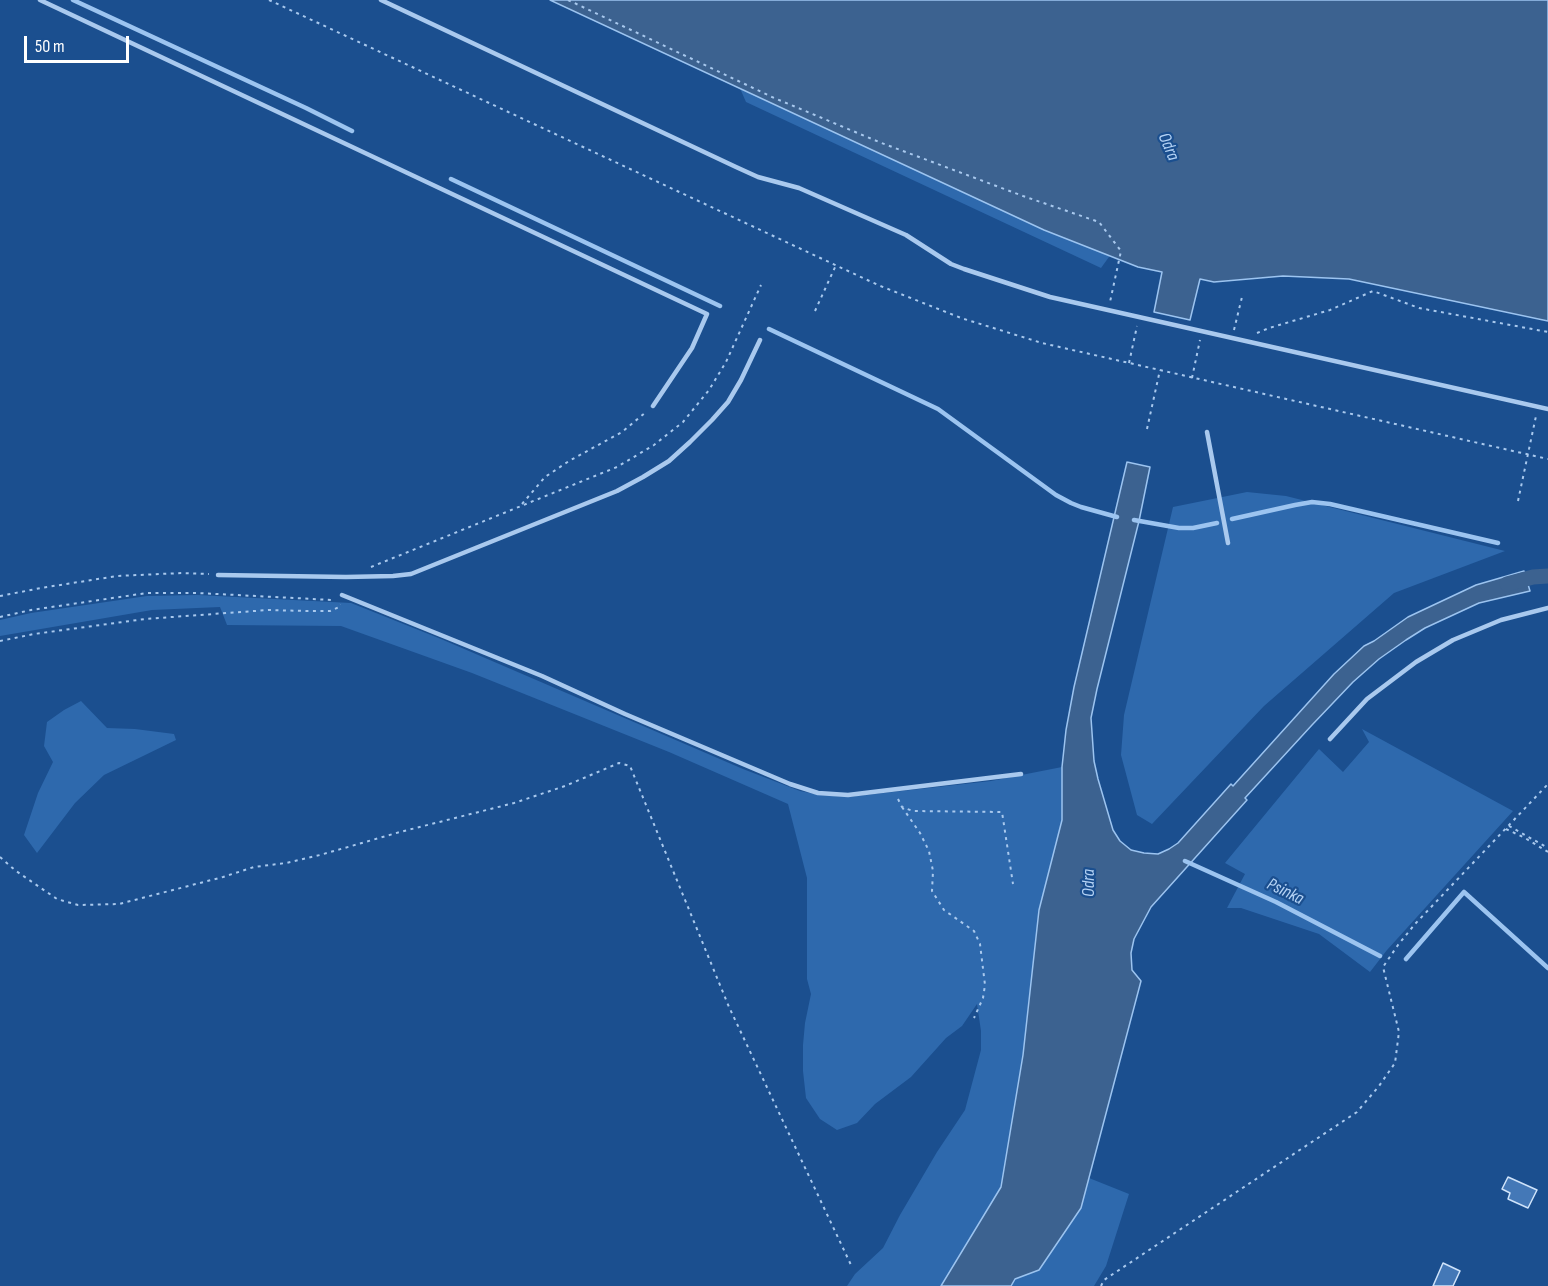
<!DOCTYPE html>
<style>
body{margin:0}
#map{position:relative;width:1548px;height:1286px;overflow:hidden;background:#1b4f8f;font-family:"Sofia Sans Condensed",sans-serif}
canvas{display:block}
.scale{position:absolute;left:24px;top:36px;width:105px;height:27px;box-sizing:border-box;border:3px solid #fff;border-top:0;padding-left:8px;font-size:18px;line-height:21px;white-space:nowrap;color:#fff;-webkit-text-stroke:4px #1b4f8f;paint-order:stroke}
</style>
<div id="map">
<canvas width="1548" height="1286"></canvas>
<div class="scale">50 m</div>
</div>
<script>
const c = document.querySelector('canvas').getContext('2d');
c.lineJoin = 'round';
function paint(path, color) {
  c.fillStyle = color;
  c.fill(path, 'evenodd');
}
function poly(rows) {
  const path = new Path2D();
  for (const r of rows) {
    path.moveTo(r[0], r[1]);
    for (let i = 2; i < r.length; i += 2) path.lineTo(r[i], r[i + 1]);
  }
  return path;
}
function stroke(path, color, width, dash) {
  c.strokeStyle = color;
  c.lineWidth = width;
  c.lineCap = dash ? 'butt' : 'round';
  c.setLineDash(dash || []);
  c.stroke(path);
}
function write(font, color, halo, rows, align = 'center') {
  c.font = font + ' "Sofia Sans Condensed",sans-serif';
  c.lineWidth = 4.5;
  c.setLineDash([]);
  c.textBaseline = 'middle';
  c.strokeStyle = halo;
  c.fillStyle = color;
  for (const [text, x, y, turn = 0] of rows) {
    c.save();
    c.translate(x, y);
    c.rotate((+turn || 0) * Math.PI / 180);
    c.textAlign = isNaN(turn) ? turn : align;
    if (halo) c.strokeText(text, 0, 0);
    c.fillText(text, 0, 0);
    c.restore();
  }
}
paint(poly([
 [701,0,1137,218,1101,268,746,102],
 [1247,492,1286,496,1505,551,1394,593,1264,706,1152,824,1137,815,1121,755,1124,715,1173,507],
 [198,595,351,603,441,639,743,769,800,791,820,795,848,797,991,781,1062,767,1062,820,1039,910,1023,1055,1001,1187,941,1286,847,1286,855,1274,883,1248,900,1215,937,1152,965,1110,981,1050,981,1031,977,1004,962,1026,946,1038,911,1077,875,1104,857,1123,837,1130,820,1119,806,1098,803,1071,803,1045,805,1023,811,994,807,979,807,878,788,804,669,752,472,673,341,626,227,625,220,607,152,610,0,636,0,620,31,613,147,596],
 [81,701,107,728,135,729,174,734,176,740,104,775,75,803,37,853,24,835,38,793,53,762,44,746,47,722,64,710],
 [1362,729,1513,811,1387,950,1370,972,1319,934,1241,908,1227,908,1245,874,1225,863,1319,749,1343,772,1369,742],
 [1089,1178,1129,1194,1106,1266,1094,1286,1011,1286,1014,1279,1081,1208]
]), '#2e69ad');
const water = poly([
 [550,0,1548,0,1548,321,1349,279,1283,276,1214,282,1200,279,1190,320,1154,312,1162,272,1138,267,1044,230,550,0],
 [1127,462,1150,467,1139,521,1097,689,1091,718,1094,761,1098,779,1113,830,1120,841,1131,850,1144,853,1158,854,1169,849,1178,843,1231,784,1233,786,1334,674,1364,646,1374,641,1408,617,1476,585,1524,571,1530,591,1479,603,1425,628,1406,640,1379,659,1353,682,1312,725,1245,798,1247,800,1151,907,1134,939,1131,953,1132,970,1141,981,1081,1208,1039,1270,1015,1279,1011,1286,941,1286,1001,1187,1023,1055,1039,910,1062,820,1062,767,1066,730,1074,687,1127,462]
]);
paint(water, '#3c6290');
stroke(water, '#9cc4f0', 1.5);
stroke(poly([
 [73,0,306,108,352,131],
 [451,179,720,306],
 [769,329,938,409,1056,495,1071,503,1081,507,1117,517],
 [1232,519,1295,505,1312,502,1330,504,1498,543],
 [1134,520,1179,528,1193,528,1217,523],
 [1185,861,1276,902,1380,956],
 [1406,959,1464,892,1548,968]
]), '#9cc4f0', 4.5);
stroke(poly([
 [1507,584,1533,577,1548,576]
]), '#3c6290', 15);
const building = poly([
 [1508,1177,1537,1190,1528,1208,1508,1199,1510,1193,1502,1189,1508,1177],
 [1443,1263,1460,1271,1453,1286,1433,1286,1443,1263]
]);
paint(building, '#4478b7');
stroke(building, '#cfe3fa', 1.5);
stroke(poly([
 [269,0,878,285,961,318,1042,343,1548,459],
 [568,0,772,97,879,142,1023,196,1099,222,1121,251,1110,302],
 [815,311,836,265],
 [1234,330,1242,297],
 [1257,333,1269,328,1330,310,1373,291,1419,308,1548,332],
 [1129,363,1137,326],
 [1192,378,1200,340],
 [1147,429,1160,370],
 [1518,501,1536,416],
 [522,504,545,477,569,461,622,432,646,412],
 [371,567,617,467,654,445,683,422,709,390,726,362,761,285],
 [0,596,41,588,117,576,182,573,209,574],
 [0,617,31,610,147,593,198,593,332,600,334,599],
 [0,641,34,634,145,619,268,610,306,611,330,611,339,607,340,604],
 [898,799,902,807,913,811,1002,812,1013,884],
 [902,807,920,833,929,851,933,871,932,891,944,910,974,931,980,944,985,985,983,998,974,1018],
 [1509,826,1548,848],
 [1506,829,1525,838,1548,852],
 [0,857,16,871,57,899,78,905,119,904,223,877,254,867,286,863,320,855,400,832,514,803,565,786,619,763,630,766,729,1007,851,1265],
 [1101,1286,1104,1280,1357,1112,1379,1086,1395,1063,1399,1032,1383,967,1398,945,1415,924,1548,784]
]), '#a9c9ee', 2, [3, 4.5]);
stroke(poly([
 [40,0,707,314,692,348,653,406],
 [381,0,736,167,758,177,799,188,906,235,951,264,964,269,1050,297,1548,409],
 [1207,432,1228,543],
 [218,575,346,577,393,576,411,574,617,491,643,477,669,461,690,442,712,420,728,402,741,380,760,340],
 [342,595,542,676,625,714,790,784,818,793,848,795,1021,774],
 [1330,739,1367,699,1416,662,1453,640,1501,620,1548,608]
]), '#a9c9ee', 4.5);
write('italic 18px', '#b5d3f5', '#1b4f8f', [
 ["Odra",1168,147,67],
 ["Odra",1089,883,-90],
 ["Psinka",1285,892,26]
]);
</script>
